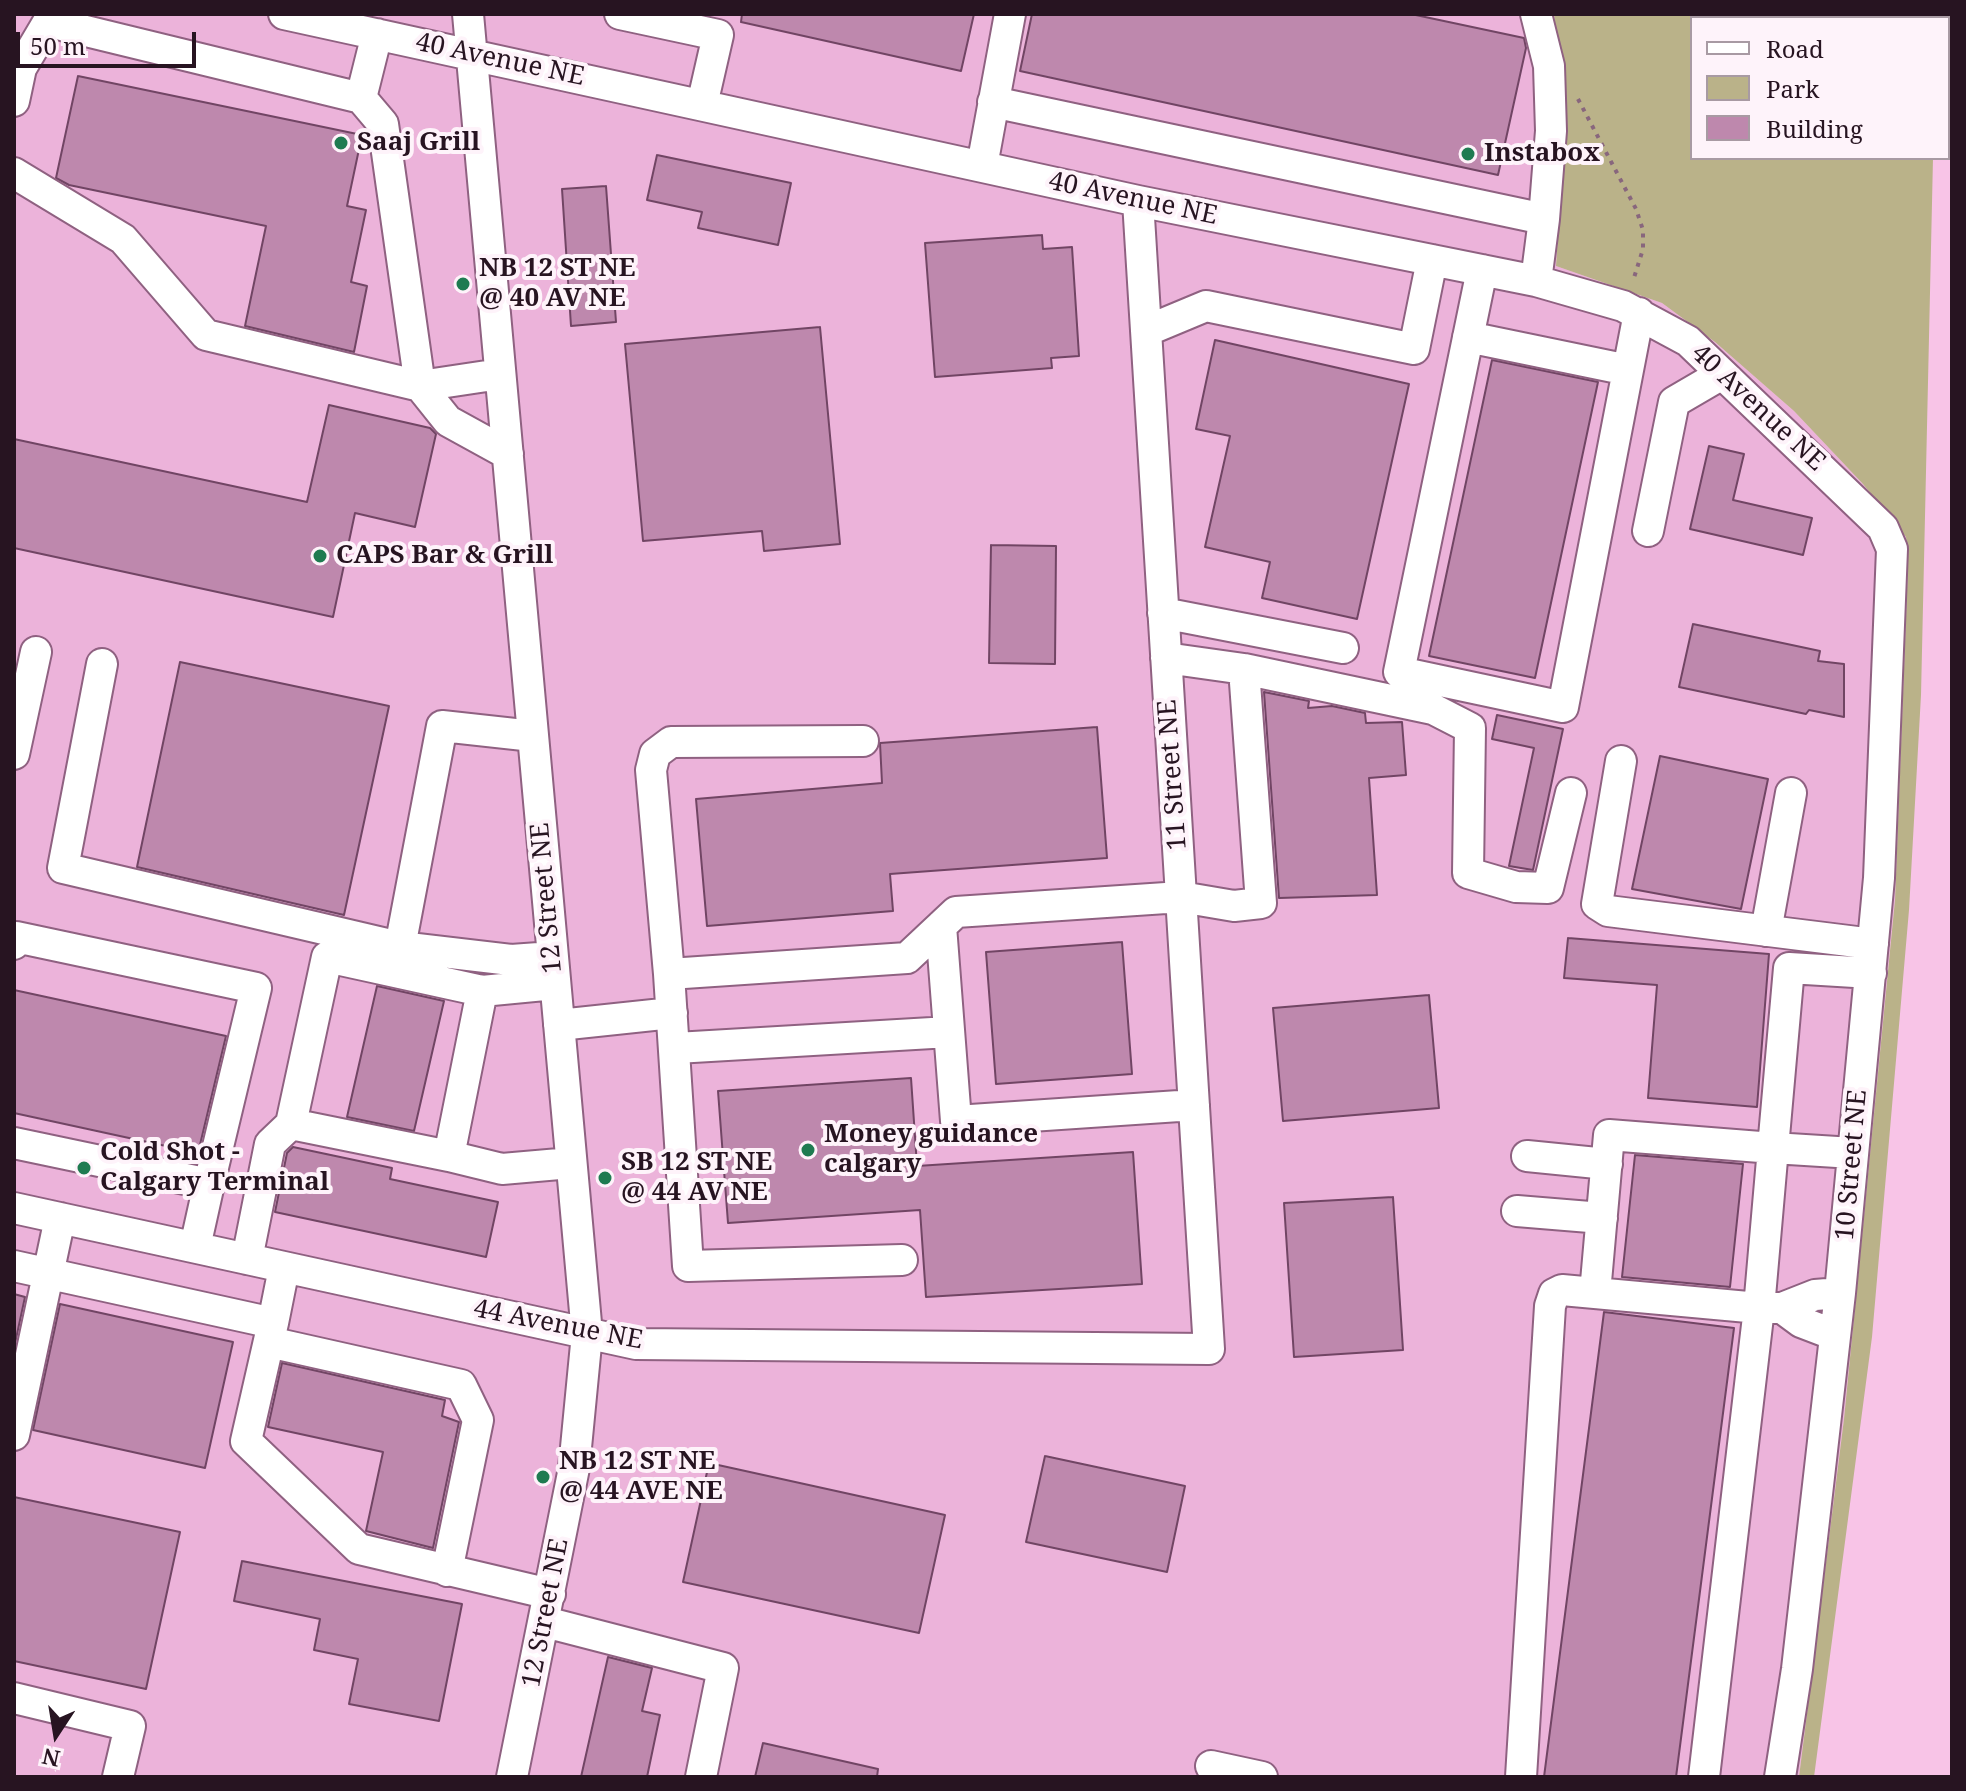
<!DOCTYPE html>
<style>
body{margin:0}
#map{position:relative;width:1966px;height:1791px;overflow:hidden;background:#f8c4e7;font-family:"Noto Serif",serif}
canvas{display:block}
.frame{position:absolute;inset:0;border:16px solid #271421;pointer-events:none}
.legend{position:absolute;left:1690px;top:16px;width:260px;height:144px;box-sizing:border-box;background:#fef3fa;border:2px solid #a89aa3;margin:0;padding:10px 14px;list-style:none;font-size:24px;color:#271421}
.legend li{display:flex;align-items:center;gap:16px;height:40px}
.legend b{width:40px;border:2px solid #a89aa3}
.north{position:absolute;left:16px;top:1695px;width:80px;height:80px;-webkit-text-stroke:6px #fef3fa;paint-order:stroke;rotate:192deg;font-size:22px;font-weight:700;line-height:32px;text-align:center;color:#271421}
.north::after{content:'';display:block;margin:auto;width:28px;height:36px;background:#271421;clip-path:polygon(50% 0,100% 100%,50% 72%,0 100%)}
.scale{position:absolute;left:16px;top:32px;width:180px;height:36px;box-sizing:border-box;border:4px solid #271421;border-top:0;padding-left:10px;font-size:24px;line-height:28px;white-space:nowrap;color:#271421;-webkit-text-stroke:6px #fef3fa;paint-order:stroke}
</style>
<div id="map">
<canvas width="1966" height="1791"></canvas>
<div class="frame"></div>
<ul class="legend">
<li><b style="height:10px;background:#fff"></b>Road</li>
<li><b style="height:22px;background:#bab289"></b>Park</li>
<li><b style="height:22px;background:#be88ad"></b>Building</li>
</ul>
<div class="north">N</div>
<div class="scale">50 m</div>
</div>
<script>
const c = document.querySelector('canvas').getContext('2d');
c.lineJoin = 'round';
function paint(path, color) {
  c.fillStyle = color;
  c.fill(path, 'evenodd');
}
function poly(rows) {
  const path = new Path2D();
  for (const r of rows) {
    path.moveTo(r[0], r[1]);
    for (let i = 2; i < r.length; i += 2) path.lineTo(r[i], r[i + 1]);
  }
  return path;
}
function stroke(path, color, width, dash) {
  c.strokeStyle = color;
  c.lineWidth = width;
  c.lineCap = dash ? 'butt' : 'round';
  c.setLineDash(dash || []);
  c.stroke(path);
}
function write(font, color, halo, rows, align = 'center') {
  c.font = font + ' "Noto Serif",serif';
  c.lineWidth = 8;
  c.setLineDash([]);
  c.textBaseline = 'middle';
  c.strokeStyle = halo;
  c.fillStyle = color;
  for (const [text, x, y, turn = 0] of rows) {
    c.save();
    c.translate(x, y);
    c.rotate((+turn || 0) * Math.PI / 180);
    c.textAlign = isNaN(turn) ? turn : align;
    if (halo) c.strokeText(text, 0, 0);
    c.fillText(text, 0, 0);
    c.restore();
  }
}
paint(poly([
 [14,14,1554,14,1565,128,1556,266,1662,303,1715,342,1794,411,1863,484,1906,537,1908,565,1895,900,1844,1419,1799,1777,14,1777]
]), '#ecb3da');
paint(poly([
 [1554,14,1937,14,1937,18,1692,18,1692,158,1933,158,1921,695,1909,910,1872,1337,1814,1777,1799,1777,1844,1419,1895,900,1908,565,1906,537,1863,484,1794,411,1715,342,1662,303,1556,266,1565,128]
]), '#bab289');
const building = poly([
 [742,14,974,14,961,71,741,22,742,14],
 [1032,14,1411,14,1524,38,1526,48,1498,175,1020,71,1032,14],
 [78,76,362,135,347,206,366,210,351,282,367,286,354,352,245,326,266,226,69,185,56,178,78,76],
 [657,155,791,183,778,245,698,228,702,212,647,200,657,155],
 [606,186,616,322,571,326,562,189,606,186],
 [1042,235,1043,249,1072,247,1079,356,1051,358,1052,368,935,377,925,243,1042,235],
 [820,327,840,544,764,551,762,531,643,541,625,344,820,327],
 [1215,340,1409,384,1357,619,1262,598,1270,562,1205,547,1230,436,1196,429,1215,340],
 [1492,360,1598,382,1535,678,1429,656,1492,360],
 [329,405,430,428,436,434,415,527,355,513,333,617,14,548,14,439,307,502,329,405],
 [1709,446,1744,454,1733,500,1812,518,1803,555,1690,529,1709,446],
 [991,545,1056,546,1055,664,989,663,991,545],
 [1693,624,1820,651,1818,661,1844,664,1844,717,1809,710,1806,714,1679,687,1693,624],
 [180,662,389,706,344,915,137,867,180,662],
 [1264,692,1309,701,1308,708,1332,706,1365,713,1366,723,1402,722,1406,775,1369,778,1377,895,1279,898,1264,692],
 [1497,715,1563,729,1533,870,1509,866,1534,748,1492,739,1497,715],
 [1097,727,1107,858,890,874,893,911,707,926,696,799,882,783,880,743,1097,727],
 [1660,756,1768,779,1741,909,1632,889,1660,756],
 [1568,938,1769,954,1757,1107,1648,1098,1657,985,1564,978,1568,938],
 [1122,942,1132,1074,996,1084,986,952,1122,942],
 [377,986,444,1001,414,1131,347,1117,377,986],
 [14,990,226,1036,198,1153,14,1113,14,990],
 [1429,995,1439,1108,1283,1121,1273,1008,1429,995],
 [911,1078,917,1166,1133,1152,1142,1284,926,1297,920,1210,728,1223,718,1091,911,1078],
 [293,1147,392,1168,390,1179,498,1202,486,1257,275,1212,287,1153,293,1147],
 [1635,1155,1743,1164,1730,1287,1622,1277,1635,1155],
 [1393,1197,1403,1350,1294,1357,1284,1203,1393,1197],
 [14,1294,25,1297,14,1348,14,1294],
 [60,1304,233,1342,205,1468,33,1430,60,1304],
 [1604,1312,1734,1328,1676,1777,1544,1777,1604,1312],
 [282,1363,445,1400,442,1416,459,1422,433,1548,366,1531,383,1452,268,1427,282,1363],
 [1045,1456,1185,1486,1167,1572,1026,1542,1045,1456],
 [709,1463,945,1515,919,1633,683,1582,709,1463],
 [14,1497,180,1532,146,1689,14,1661,14,1497],
 [242,1561,462,1604,439,1721,349,1704,358,1659,314,1650,320,1619,234,1601,242,1561],
 [608,1657,652,1668,642,1711,660,1715,647,1777,581,1777,608,1657],
 [763,1743,878,1769,877,1777,755,1777,763,1743]
]);
paint(building, '#be88ad');
stroke(building, '#714564', 2);
const minor = poly([
 [284,14,1138,201,1536,281,1623,306,1688,341,1883,528,1892,549,1879,878,1840,1293,1797,1669,1780,1777],
 [468,14,587,1334,574,1468,512,1777],
 [620,14,718,35,702,105],
 [1536,14,1549,66,1551,131,1544,219],
 [49,22,361,98,377,34],
 [361,98,383,124,420,386,500,374],
 [14,101,21,68,53,14],
 [993,102,1544,219,1536,281],
 [982,166,1010,14],
 [14,173,123,239,206,335,420,386,448,421,508,454],
 [1482,270,1399,672,1563,707,1639,313],
 [1146,331,1206,306,1414,349,1432,260],
 [1468,337,1628,370],
 [1648,531,1674,402,1722,374],
 [1163,613,1343,648],
 [102,664,63,868,400,947],
 [1244,669,1433,709,1470,728,1468,873,1516,887,1548,888,1571,793],
 [533,736,442,726,400,947,511,960,553,957],
 [14,754,36,652],
 [1621,761,1597,904,1608,911,1873,944],
 [941,926,956,1121,1194,1105],
 [1766,931,1791,793],
 [14,944,16,937,256,988,209,1184],
 [669,974,651,770,655,754,671,742,863,741],
 [555,984,482,991,449,1156,502,1169,571,1163],
 [559,1025,672,1013],
 [676,1048,949,1032],
 [14,1143,209,1184,195,1247],
 [449,1156,291,1124,327,957,482,991],
 [1527,1156,1607,1164],
 [14,1208,636,1344,1209,1349,1138,201],
 [1517,1211,1602,1218],
 [247,1259,270,1144,291,1124],
 [902,1260,688,1266,669,974,907,958,956,912,1181,897,1234,906,1261,903,1244,669,1166,658],
 [14,1266,273,1323,284,1268],
 [1595,1293,1609,1135,1773,1148,1789,968,1871,973],
 [1840,1293,1815,1295,1782,1308,1759,1308,1773,1148,1853,1153],
 [1782,1308,1801,1322,1835,1335],
 [273,1323,246,1441,359,1549,550,1594],
 [269,1342,461,1385,478,1420,447,1571],
 [14,1435,60,1218],
 [545,1622,723,1668,701,1777],
 [14,1698,130,1726,118,1777],
 [1211,1766,1262,1777],
 [1521,1777,1550,1306,1554,1294,1562,1290,1759,1308,1704,1777]
]);
stroke(minor, '#8f6181', 34);
stroke(poly([
 [1578,99,1636,209,1643,230,1643,249,1633,281]
]), '#88667d', 4, [4, 6]);
stroke(minor, '#fff', 30);
for (const [x, y, r, color] of [
 [341,143,8,"#1f7b51"],
 [1468,154,8,"#1f7b51"],
 [463,284,8,"#1f7b51"],
 [320,556,8,"#1f7b51"],
 [808,1150,8,"#1f7b51"],
 [84,1168,8,"#1f7b51"],
 [605,1178,8,"#1f7b51"],
 [543,1477,8,"#1f7b51"]
]) {
  const dot = new Path2D();
  dot.arc(x, y, r, 0, 2 * Math.PI);
  c.fillStyle = color;
  c.fill(dot);
  stroke(dot, '#fef3fa', 3);
}
write('26px', '#271421', '#fef3fa', [
 ["40 Avenue NE",500,60,12],
 ["40 Avenue NE",1133,199,12],
 ["40 Avenue NE",1758,408,43],
 ["11 Street NE",1173,775,-94],
 ["12 Street NE",547,898,-95],
 ["10 Street NE",1852,1165,-85],
 ["44 Avenue NE",558,1325,11],
 ["12 Street NE",546,1613,-79]
]);
write('bold 26px', '#271421', '#fef3fa', [
 ["Saaj Grill",357,143],
 ["Instabox",1484,154],
 ["NB 12 ST NE",479,269],
 ["@ 40 AV NE",479,299],
 ["CAPS Bar & Grill",336,556],
 ["Money guidance",824,1135],
 ["calgary",824,1165],
 ["Cold Shot -",100,1153],
 ["Calgary Terminal",100,1183],
 ["SB 12 ST NE",621,1163],
 ["@ 44 AV NE",621,1193],
 ["NB 12 ST NE",559,1462],
 ["@ 44 AVE NE",559,1492]
], 'left');
</script>
